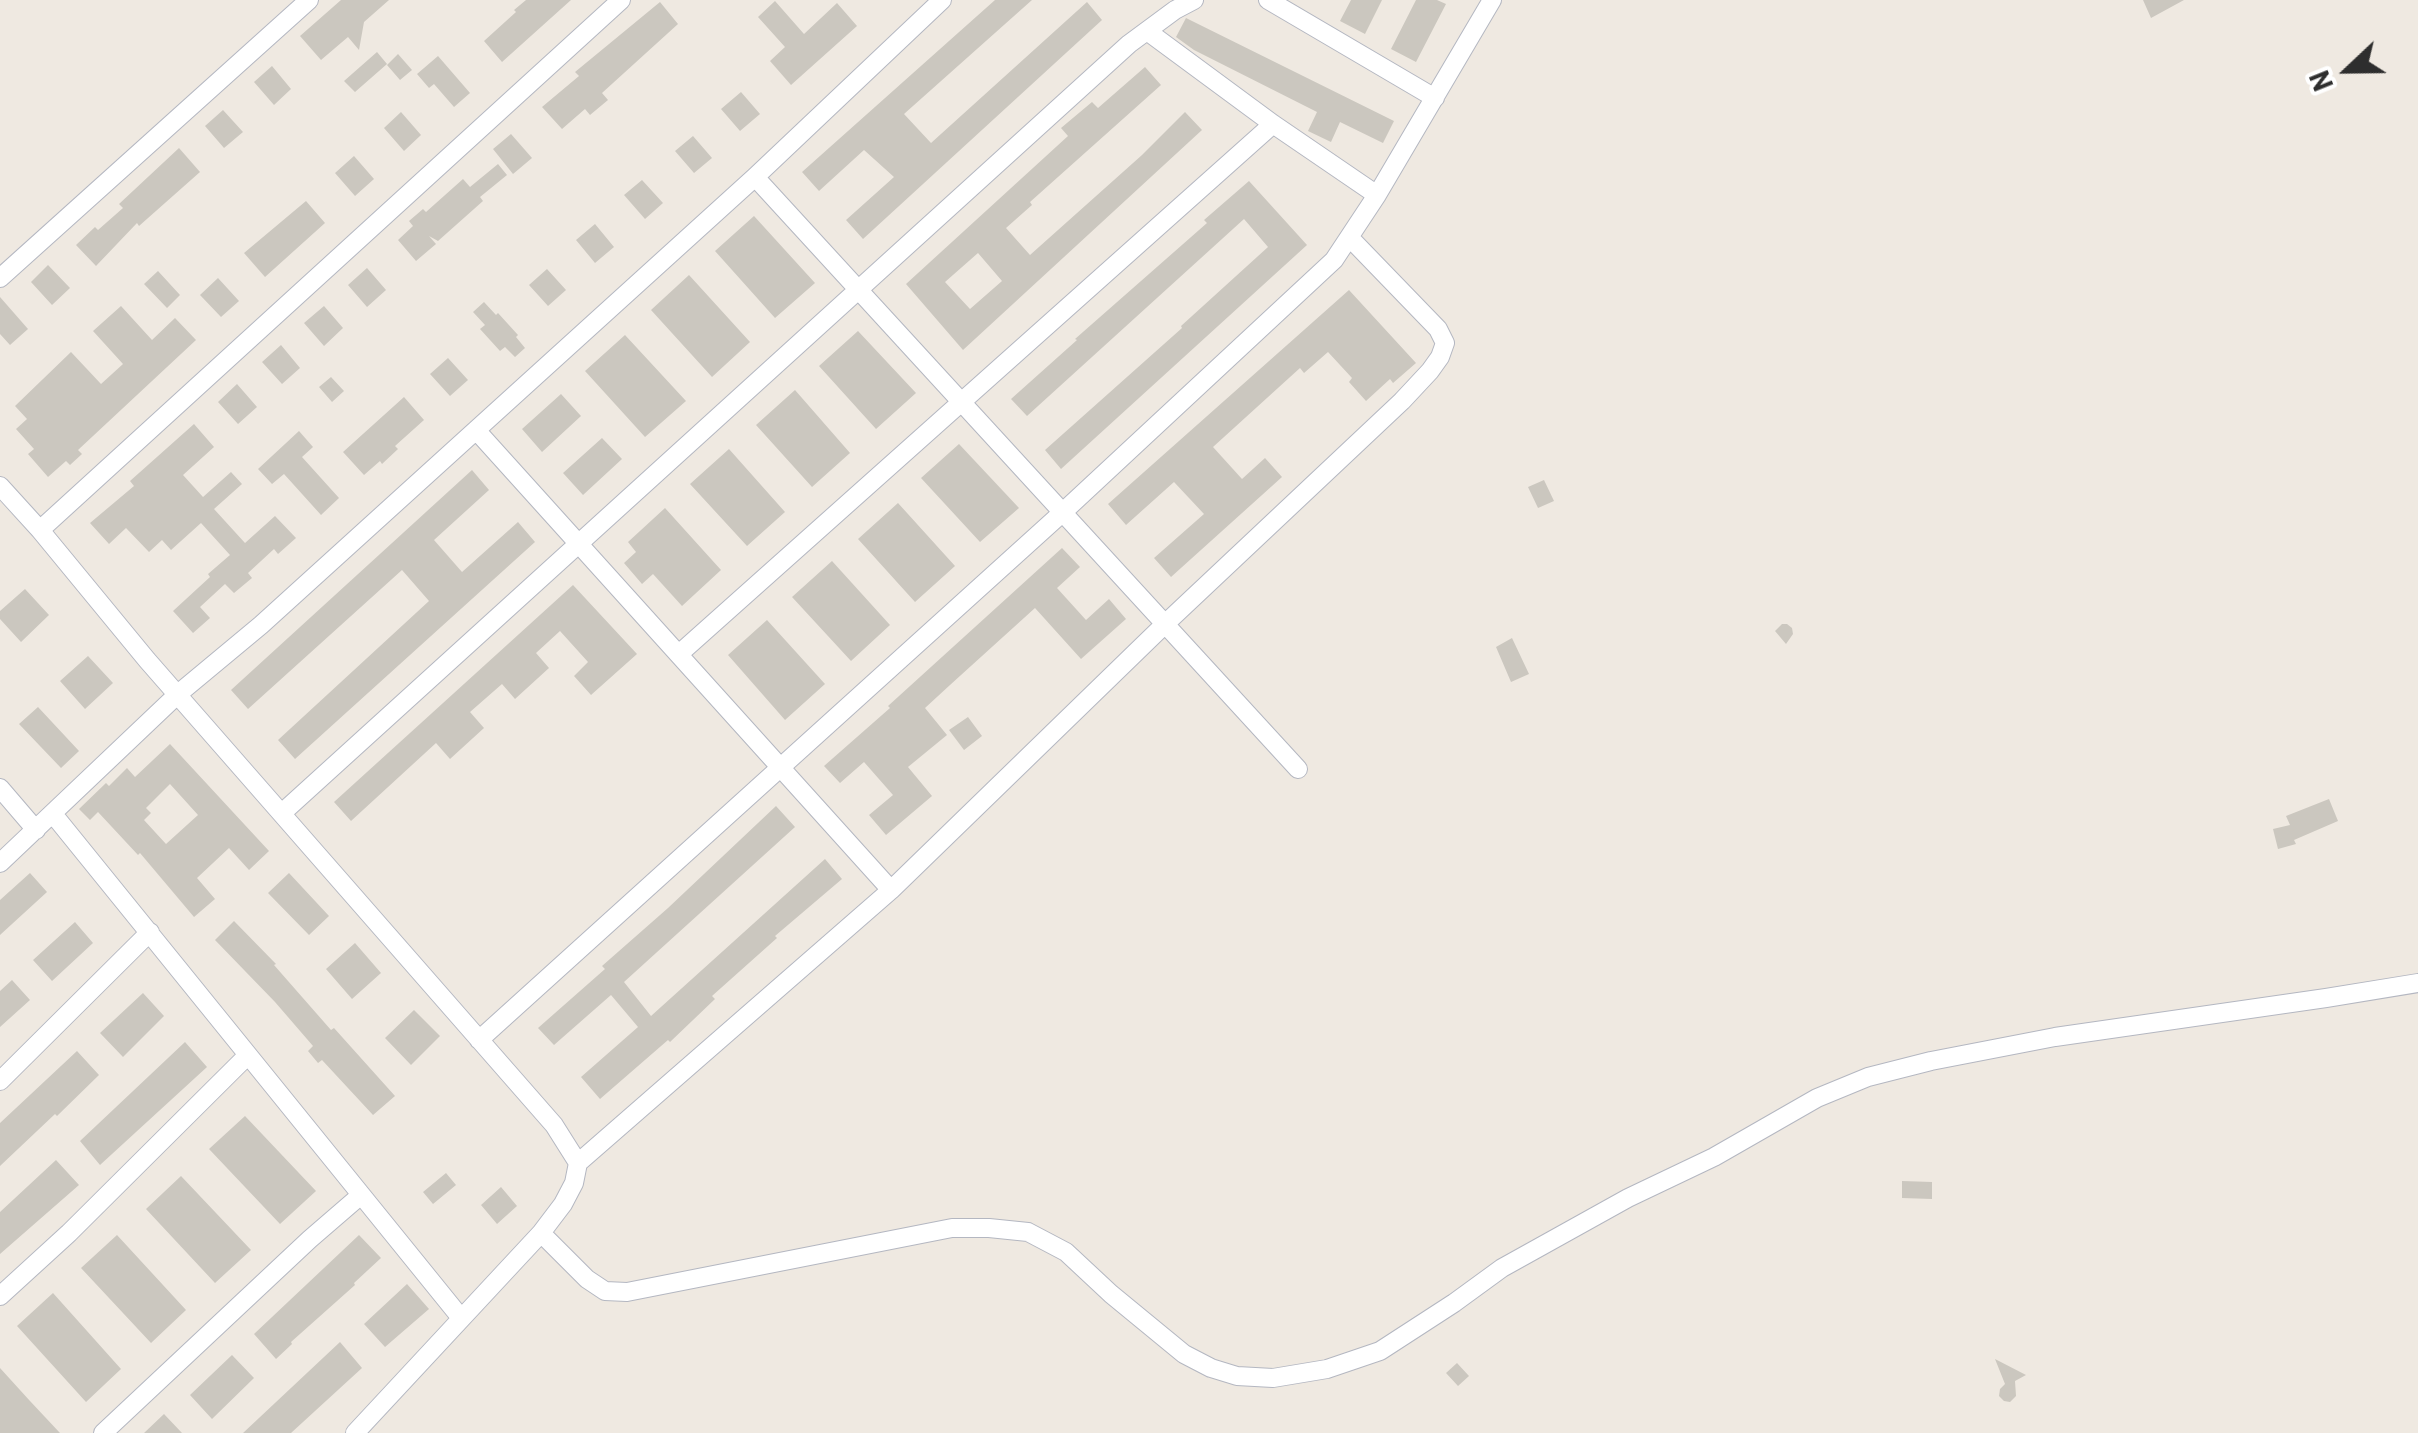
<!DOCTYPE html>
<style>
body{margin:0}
#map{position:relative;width:2418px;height:1433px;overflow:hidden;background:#efe9e1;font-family:Barlow,sans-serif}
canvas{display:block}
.north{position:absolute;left:2298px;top:20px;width:100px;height:100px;-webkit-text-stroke:8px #fff;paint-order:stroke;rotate:248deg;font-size:28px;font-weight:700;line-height:40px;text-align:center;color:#2e2e2e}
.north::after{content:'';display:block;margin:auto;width:35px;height:45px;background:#2e2e2e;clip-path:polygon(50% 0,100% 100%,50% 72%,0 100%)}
</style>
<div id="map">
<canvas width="2418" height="1433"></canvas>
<div class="north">N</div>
</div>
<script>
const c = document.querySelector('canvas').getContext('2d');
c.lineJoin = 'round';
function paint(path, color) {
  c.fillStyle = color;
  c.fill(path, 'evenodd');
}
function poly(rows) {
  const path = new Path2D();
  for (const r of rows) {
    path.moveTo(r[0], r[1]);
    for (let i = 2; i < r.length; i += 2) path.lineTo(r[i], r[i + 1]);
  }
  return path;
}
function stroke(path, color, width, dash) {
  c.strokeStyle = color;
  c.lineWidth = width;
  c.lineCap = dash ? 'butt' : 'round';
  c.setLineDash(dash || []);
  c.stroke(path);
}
paint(poly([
 [341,0,389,0,364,22,359,50,348,37,321,60,300,36],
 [526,0,571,0,502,62,484,41,516,12,514,10],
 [995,0,1032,0,904,114,931,143,1087,2,1102,20,863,239,846,220,894,177,864,150,819,191,802,172],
 [1351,0,1382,0,1365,34,1340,21],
 [1416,0,1437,0,1446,4,1416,62,1391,49],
 [2143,0,2184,0,2151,18],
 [775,1,804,34,837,3,857,26,791,85,770,61,785,47,758,17],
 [660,2,678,24,602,93,608,100,590,115,585,109,562,129,542,107,579,76,575,72],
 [1186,18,1394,121,1383,143,1340,122,1331,142,1308,131,1317,112,1194,50,1176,37],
 [377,52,387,64,355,92,344,81],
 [398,54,412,70,400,80,387,65],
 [438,56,470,93,454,107,434,84,429,88,417,74],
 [272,66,291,89,274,105,254,82],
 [1145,67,1161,85,1030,202,1032,205,1006,228,1030,255,1142,155,1185,112,1202,130,963,350,906,284,1068,136,1061,128,1092,102,1098,108],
 [978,253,1002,281,970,309,945,282],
 [741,92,760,114,740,131,721,109],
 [223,110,243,132,224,148,205,126],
 [401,112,421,135,404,151,384,128],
 [511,134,532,158,513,174,493,149],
 [693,136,712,158,694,173,675,151],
 [179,148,200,172,139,226,137,223,96,266,76,245,95,227,98,230,123,208,119,204],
 [354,156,374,179,355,196,335,173],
 [498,164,507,175,480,197,483,201,438,241,429,236,436,244,416,261,398,240,413,226,409,221,423,209,426,212,463,179,470,187],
 [642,180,663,203,645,219,624,195],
 [1249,181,1307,245,1061,469,1045,450,1182,328,1181,326,1268,247,1244,219,1027,416,1011,399,1077,340,1075,339,1207,223,1204,220],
 [306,201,325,223,265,277,244,253],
 [754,216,815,283,775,318,715,251],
 [595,224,614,247,595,263,576,240],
 [48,265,70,288,52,305,31,282],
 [367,268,386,290,367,307,348,285],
 [547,269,566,290,548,306,529,285],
 [158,271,180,295,167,308,144,284],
 [689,275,750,342,712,377,651,310],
 [218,278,239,301,221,317,200,295],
 [1349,290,1416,363,1393,383,1390,379,1366,401,1349,382,1352,378,1328,352,1304,373,1300,368,1213,447,1242,479,1265,458,1282,477,1171,577,1154,558,1204,514,1174,482,1126,525,1108,504],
 [0,297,28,329,10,345,0,334],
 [484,302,496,315,498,313,518,335,516,337,525,348,515,357,505,347,500,351,480,329,485,325,473,312],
 [121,306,152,340,175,318,196,340,78,450,82,454,70,465,66,461,48,477,28,454,34,449,16,429,27,419,15,406,71,352,101,384,123,364,93,331],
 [324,306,343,328,324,346,304,323],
 [858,331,916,393,876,429,819,366],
 [625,335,686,401,645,437,585,371],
 [281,345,300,368,282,384,262,362],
 [448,358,468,380,450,396,430,374],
 [331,377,344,391,332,402,319,387],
 [237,384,257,407,238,424,218,402],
 [795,390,850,453,812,487,756,425],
 [561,394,581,416,542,452,522,429],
 [404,397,424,420,395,446,398,449,382,464,380,461,364,475,343,452],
 [194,424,214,447,183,475,203,497,231,472,242,484,214,509,245,543,275,516,296,538,278,554,274,549,248,573,252,578,234,593,225,584,200,607,210,618,193,633,173,611,210,577,208,574,230,555,201,523,171,550,162,540,149,552,126,528,109,544,90,523,134,486,130,481],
 [299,431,313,447,302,457,339,498,321,515,284,474,272,484,258,469],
 [602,438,622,459,583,495,563,473],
 [959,444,1019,508,980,542,921,478],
 [729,449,785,512,747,546,690,484],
 [472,470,489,490,434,540,462,572,518,522,535,542,295,759,278,740,429,601,402,570,248,709,231,690],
 [1544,480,1554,501,1538,508,1528,487],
 [898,503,955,566,915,602,858,539],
 [665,508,721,570,682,606,653,574,642,584,624,563,636,552,628,542],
 [1062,548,1080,567,1057,588,1086,620,1109,599,1126,619,1081,659,1035,608,950,685,925,708,947,735,908,767,932,796,886,835,869,815,893,795,864,762,840,783,824,766,890,708,888,706],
 [832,561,890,625,851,661,792,597],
 [573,585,637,654,591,695,574,676,588,662,560,631,536,653,549,668,515,699,502,684,470,712,484,728,450,759,436,743,351,821,334,802],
 [25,589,49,615,21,642,0,619,0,611],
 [767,620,825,684,785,720,728,655],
 [1782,624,1787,624,1792,628,1793,634,1786,644,1775,631],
 [1512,638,1529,674,1511,682,1496,647],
 [88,656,113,683,85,709,60,681],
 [38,707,79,751,61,768,19,724],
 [968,717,982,736,964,750,949,730],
 [170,744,269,851,249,870,229,848,197,878,215,899,194,917,140,853,138,855,98,812,90,820,79,809,106,783,109,786,127,768,135,777],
 [170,784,198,815,166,844,144,820,151,813,146,808],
 [2329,799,2338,821,2294,840,2296,844,2278,849,2273,829,2290,825,2286,816],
 [776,806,795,827,624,982,651,1016,825,859,842,879,775,936,777,938,712,996,715,999,670,1042,668,1040,600,1099,581,1077,638,1027,611,995,554,1045,538,1028,605,969,602,966,668,908],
 [30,873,47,892,0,935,0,900],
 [289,873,329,916,309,935,268,893],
 [234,921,276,964,274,965,331,1030,334,1028,395,1096,373,1115,322,1060,318,1063,308,1051,313,1046,275,1002,215,940],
 [75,922,93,943,52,981,33,960],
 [355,943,381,973,352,999,326,969],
 [12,980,30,1000,0,1027,0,991],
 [143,993,164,1016,123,1057,100,1033],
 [414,1010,440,1036,411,1065,385,1038],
 [185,1042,207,1067,100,1165,80,1141],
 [77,1051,99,1075,57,1116,55,1114,0,1166,0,1123],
 [245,1116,316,1191,280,1224,209,1149],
 [56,1160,79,1185,0,1254,0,1212],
 [446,1173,456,1185,433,1204,423,1192],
 [181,1176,251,1250,215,1283,146,1209],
 [1902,1181,1932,1182,1932,1199,1902,1198],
 [501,1187,517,1206,497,1224,481,1205],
 [117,1235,186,1310,151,1343,81,1268],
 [359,1235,381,1258,354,1283,355,1285,291,1342,292,1344,276,1359,254,1334],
 [407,1284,429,1309,385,1347,364,1324],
 [53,1293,121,1369,86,1402,17,1326],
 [340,1342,362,1368,291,1433,243,1433],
 [232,1355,254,1378,212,1419,190,1395],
 [1995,1359,2026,1375,2015,1381,2016,1396,2010,1402,2004,1401,1999,1396,2000,1389,2005,1384],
 [1457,1363,1469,1376,1458,1386,1446,1373],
 [0,1368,30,1401,60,1433,0,1433],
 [164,1414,182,1433,144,1433]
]), '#cbc7bf');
const street = poly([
 [1268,0,1435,98],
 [1147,31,1273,124,1377,195],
 [755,177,1298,769],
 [0,278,309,0],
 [476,430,891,890],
 [0,486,40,530,147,660,554,1125,578,1163],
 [40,530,621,0],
 [679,654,1273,124],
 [0,788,36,830],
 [282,813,1129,44,1175,10,1194,0],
 [53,814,461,1318],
 [0,863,178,694,261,625,755,177,942,0],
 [479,1040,1063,512,1334,260,1377,195,1492,0],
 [0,1081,150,932],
 [541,1233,587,1279,605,1291,627,1292,952,1228,989,1228,1028,1232,1066,1252,1111,1294,1184,1354,1211,1368,1237,1376,1273,1378,1327,1369,1380,1351,1454,1303,1502,1268,1628,1198,1714,1157,1817,1098,1868,1077,1931,1061,2055,1037,2326,998,2418,983],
 [0,1296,69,1233,248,1055],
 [103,1433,310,1239,361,1195],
 [355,1433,541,1233,563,1204,574,1183,578,1163,891,890,1165,624,1402,401,1430,371,1440,357,1445,343,1438,329,1350,238]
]);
stroke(street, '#b4b7c1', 20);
stroke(street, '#fff', 18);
</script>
